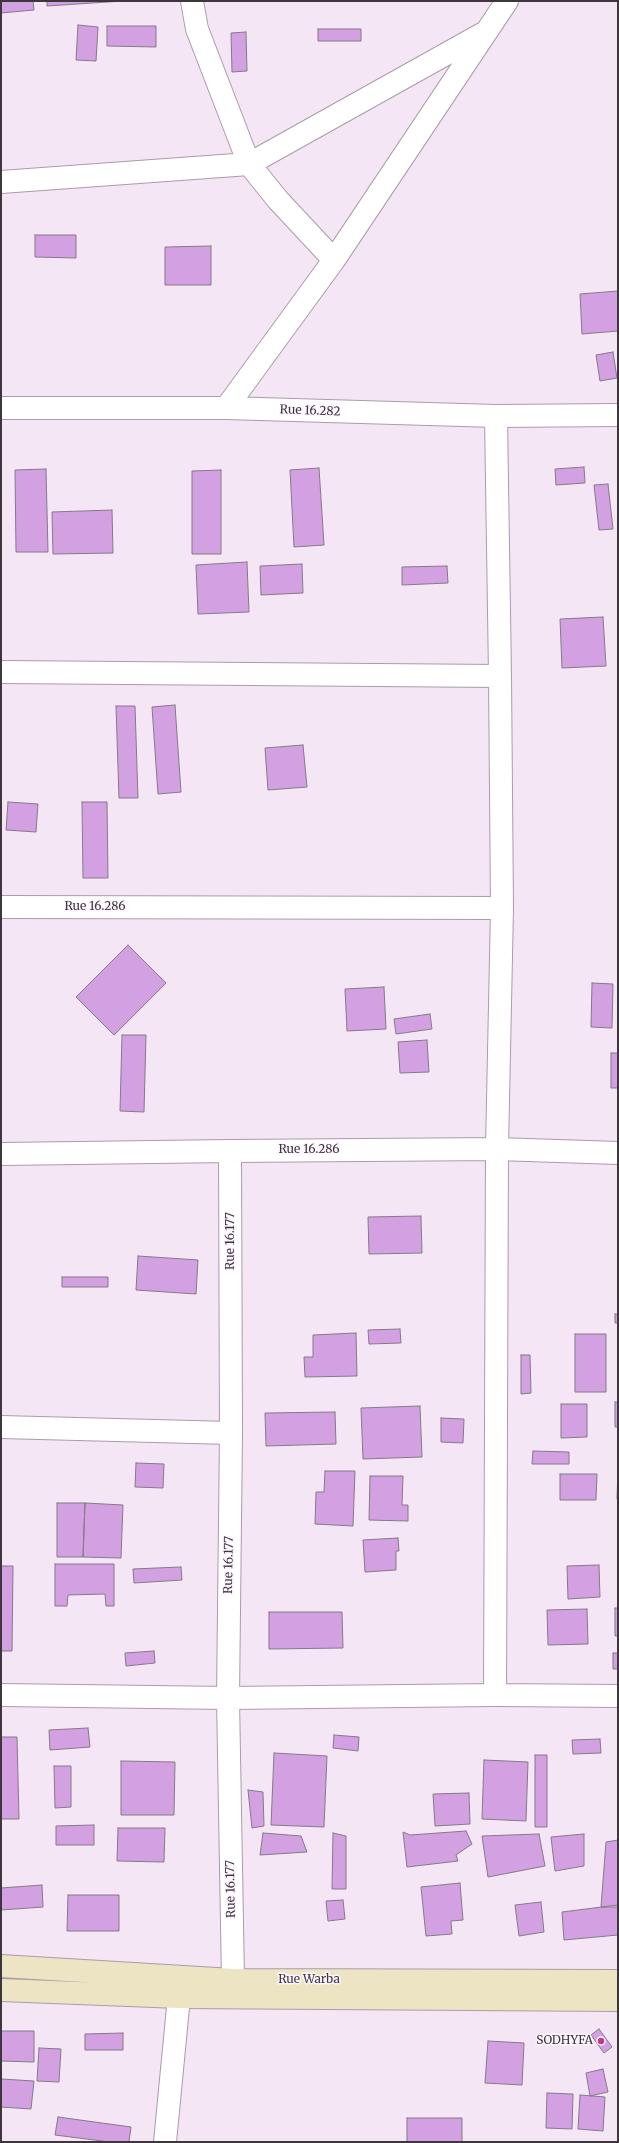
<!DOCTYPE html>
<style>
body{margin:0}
#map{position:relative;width:619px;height:2143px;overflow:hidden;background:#f5e6f5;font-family:Merriweather,serif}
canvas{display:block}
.frame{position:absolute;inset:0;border:2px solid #3d373d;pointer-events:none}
</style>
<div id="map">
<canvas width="619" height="2143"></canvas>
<div class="frame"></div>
</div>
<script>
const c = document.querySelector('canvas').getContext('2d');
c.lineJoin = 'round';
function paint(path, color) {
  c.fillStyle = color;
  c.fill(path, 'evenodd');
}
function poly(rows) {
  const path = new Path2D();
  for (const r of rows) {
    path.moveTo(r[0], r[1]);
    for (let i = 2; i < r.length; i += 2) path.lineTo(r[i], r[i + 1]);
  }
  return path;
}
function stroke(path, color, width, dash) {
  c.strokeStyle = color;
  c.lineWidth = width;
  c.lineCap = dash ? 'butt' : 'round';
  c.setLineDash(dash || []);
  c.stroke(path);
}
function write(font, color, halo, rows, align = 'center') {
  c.font = font + ' Merriweather,serif';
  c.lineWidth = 3;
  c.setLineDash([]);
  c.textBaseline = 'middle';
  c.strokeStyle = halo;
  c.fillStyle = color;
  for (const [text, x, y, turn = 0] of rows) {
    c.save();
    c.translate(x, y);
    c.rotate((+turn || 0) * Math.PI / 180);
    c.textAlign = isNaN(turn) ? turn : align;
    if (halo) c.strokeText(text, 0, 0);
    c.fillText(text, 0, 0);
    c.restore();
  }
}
const building = poly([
 [1,1,33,1,34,10,1,13,1,1],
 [47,1,123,1,47,6,47,1],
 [78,25,98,27,96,61,76,60,78,25],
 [107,26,156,26,156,47,107,46,107,26],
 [318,29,361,29,361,41,318,41,318,29],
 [246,32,247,71,232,72,231,33,246,32],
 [35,235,76,235,76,258,35,257,35,235],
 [211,246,211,285,165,285,165,247,211,246],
 [618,291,618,331,582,334,580,294,618,291],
 [613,352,617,378,600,381,596,355,613,352],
 [584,467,585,483,556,485,555,469,584,467],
 [319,468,324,545,294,547,290,470,319,468],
 [46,469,48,552,16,552,15,470,46,469],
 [221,470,221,554,192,554,192,471,221,470],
 [608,484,613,529,599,530,594,485,608,484],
 [112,510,113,553,53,554,52,512,112,510],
 [247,562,249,612,198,614,196,565,247,562],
 [302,564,303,593,261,595,260,566,302,564],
 [447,566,448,583,402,585,402,567,447,566],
 [603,617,606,666,562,668,560,619,603,617],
 [175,705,181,792,158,794,152,707,175,705],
 [116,706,135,706,138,798,119,798,116,706],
 [303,745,307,787,268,790,265,748,303,745],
 [8,802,38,804,36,832,6,830,8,802],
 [82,802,107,802,108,878,83,878,82,802],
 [128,945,166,983,114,1035,76,997,128,945],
 [592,983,613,984,612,1028,591,1027,592,983],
 [384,987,386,1029,347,1031,345,989,384,987],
 [430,1014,432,1029,396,1034,394,1019,430,1014],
 [122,1035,146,1035,144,1112,120,1111,122,1035],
 [427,1040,429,1072,400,1073,398,1042,427,1040],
 [611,1053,618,1053,618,1088,611,1088,611,1053],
 [421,1216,422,1253,369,1254,368,1217,421,1216],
 [138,1256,198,1260,196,1294,136,1290,138,1256],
 [62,1277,108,1277,108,1287,62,1287,62,1277],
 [615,1314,618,1314,618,1323,615,1323,615,1314],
 [400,1329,401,1343,369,1344,368,1330,400,1329],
 [356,1333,357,1376,305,1377,304,1357,313,1357,313,1335,356,1333],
 [575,1334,606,1334,606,1392,575,1392,575,1334],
 [521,1355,530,1355,531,1393,521,1394,521,1355],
 [615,1402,618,1402,618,1427,615,1427,615,1402],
 [561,1404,587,1404,587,1437,561,1438,561,1404],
 [420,1406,422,1457,363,1459,361,1408,420,1406],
 [335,1412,336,1444,266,1446,265,1413,335,1412],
 [441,1418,464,1419,463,1443,441,1442,441,1418],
 [533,1451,569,1452,569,1464,532,1464,533,1451],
 [136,1463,164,1464,163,1488,135,1487,136,1463],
 [618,1469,618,1499,617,1499,618,1469],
 [325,1471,355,1471,353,1526,315,1524,316,1492,324,1492,325,1471],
 [560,1474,597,1474,596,1500,560,1500,560,1474],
 [370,1476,403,1476,402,1505,408,1505,408,1521,369,1520,370,1476],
 [57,1503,85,1503,83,1557,57,1557,57,1503],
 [85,1503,123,1505,121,1558,83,1557,85,1503],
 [398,1538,399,1551,396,1551,396,1570,365,1572,363,1540,398,1538],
 [55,1564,114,1564,114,1606,106,1606,105,1594,68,1595,67,1606,55,1606,55,1564],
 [599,1565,600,1597,568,1599,567,1566,599,1565],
 [1,1566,13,1566,12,1651,1,1651,1,1566],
 [181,1567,182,1580,134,1583,133,1569,181,1567],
 [615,1608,618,1608,618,1636,615,1636,615,1608],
 [587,1609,588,1644,548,1645,547,1610,587,1609],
 [269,1612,342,1612,343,1648,269,1649,269,1612],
 [154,1651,155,1663,126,1666,125,1653,154,1651],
 [613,1653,618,1653,618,1669,613,1669,613,1653],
 [88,1728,90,1747,50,1750,49,1730,88,1728],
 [334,1735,359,1737,358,1751,333,1748,334,1735],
 [1,1737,17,1737,19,1819,1,1819,1,1737],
 [600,1739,601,1753,573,1754,572,1740,600,1739],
 [274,1753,327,1756,324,1827,271,1825,274,1753],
 [535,1755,547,1755,547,1827,535,1827,535,1755],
 [484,1760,528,1762,526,1821,482,1819,484,1760],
 [121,1761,175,1762,174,1815,121,1815,121,1761],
 [54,1766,71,1766,71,1807,55,1808,54,1766],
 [248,1790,263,1792,264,1826,252,1828,248,1790],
 [469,1793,470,1824,435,1826,433,1794,469,1793],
 [94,1825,94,1845,56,1845,56,1826,94,1825],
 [118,1828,165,1828,164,1862,117,1861,118,1828],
 [466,1831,472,1844,456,1855,458,1861,407,1867,403,1832,410,1835,466,1831],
 [263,1833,301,1836,307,1852,260,1855,263,1833],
 [333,1833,346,1836,346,1889,332,1889,333,1833],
 [539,1834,545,1866,488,1877,482,1836,539,1834],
 [584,1834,584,1866,555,1871,551,1837,584,1834],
 [618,1840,618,1907,601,1907,606,1842,618,1840],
 [460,1883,463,1920,451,1921,452,1934,426,1936,421,1887,460,1883],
 [42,1885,43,1907,1,1910,1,1888,42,1885],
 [68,1895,119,1895,119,1931,67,1931,68,1895],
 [343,1900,345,1919,328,1921,326,1901,343,1900],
 [541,1902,544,1932,519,1936,515,1905,541,1902],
 [618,1905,618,1935,564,1940,562,1912,618,1905],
 [599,2029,612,2047,604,2053,591,2035,599,2029],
 [1,2031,34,2031,34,2062,1,2061,1,2031],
 [123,2033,123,2050,85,2050,85,2034,123,2033],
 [488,2041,524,2043,522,2085,485,2083,488,2041],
 [39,2048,61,2049,59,2082,37,2081,39,2048],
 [603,2069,608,2092,590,2096,586,2073,603,2069],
 [1,2079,34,2081,31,2109,1,2107,1,2079],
 [547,2093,573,2094,572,2129,546,2128,547,2093],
 [580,2095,605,2097,603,2131,578,2129,580,2095],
 [58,2117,131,2127,129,2142,110,2142,55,2135,58,2117],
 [407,2118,462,2118,462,2142,407,2142,407,2118]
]);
paint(building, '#d3a1e2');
stroke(building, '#847988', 1);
const street = poly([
 [192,1,197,29,249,164,482,34],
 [1,182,249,164,278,200,334,260],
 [1,408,226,408,496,416,618,415],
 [226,408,334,260,507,1],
 [1,672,500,676],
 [1,907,502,908],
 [230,1151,231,1433,228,1698,233,1980],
 [1,1154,230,1151,497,1149,618,1153],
 [1,1427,231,1433],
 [1,1695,228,1698,495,1695,618,1696],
 [495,1695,497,1149,502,908,500,676,496,416],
 [165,2142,179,1997]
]);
const secondary = poly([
 [1,1966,233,1980,618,1981],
 [1,1990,179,1997,618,2000]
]);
stroke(street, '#aa9caa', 24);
stroke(secondary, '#aa9caa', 24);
stroke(street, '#fff', 22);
stroke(secondary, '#ede4c4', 22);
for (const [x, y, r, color] of [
 [601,2041,4,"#be3c84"]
]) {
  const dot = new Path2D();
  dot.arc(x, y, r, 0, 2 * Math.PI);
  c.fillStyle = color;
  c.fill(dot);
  stroke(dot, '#fef5fe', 1.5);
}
write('12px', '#3d373d', '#fef5fe', [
 ["Rue 16.282",310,411,2],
 ["Rue 16.286",95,907],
 ["Rue 16.286",309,1150],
 ["Rue 16.177",231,1241,-90],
 ["Rue 16.177",229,1565,-89],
 ["Rue 16.177",231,1889,-91],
 ["Rue Warba",309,1980]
]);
write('12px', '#3d373d', '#fef5fe', [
 ["SODHYFA",593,2041]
], 'right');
</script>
